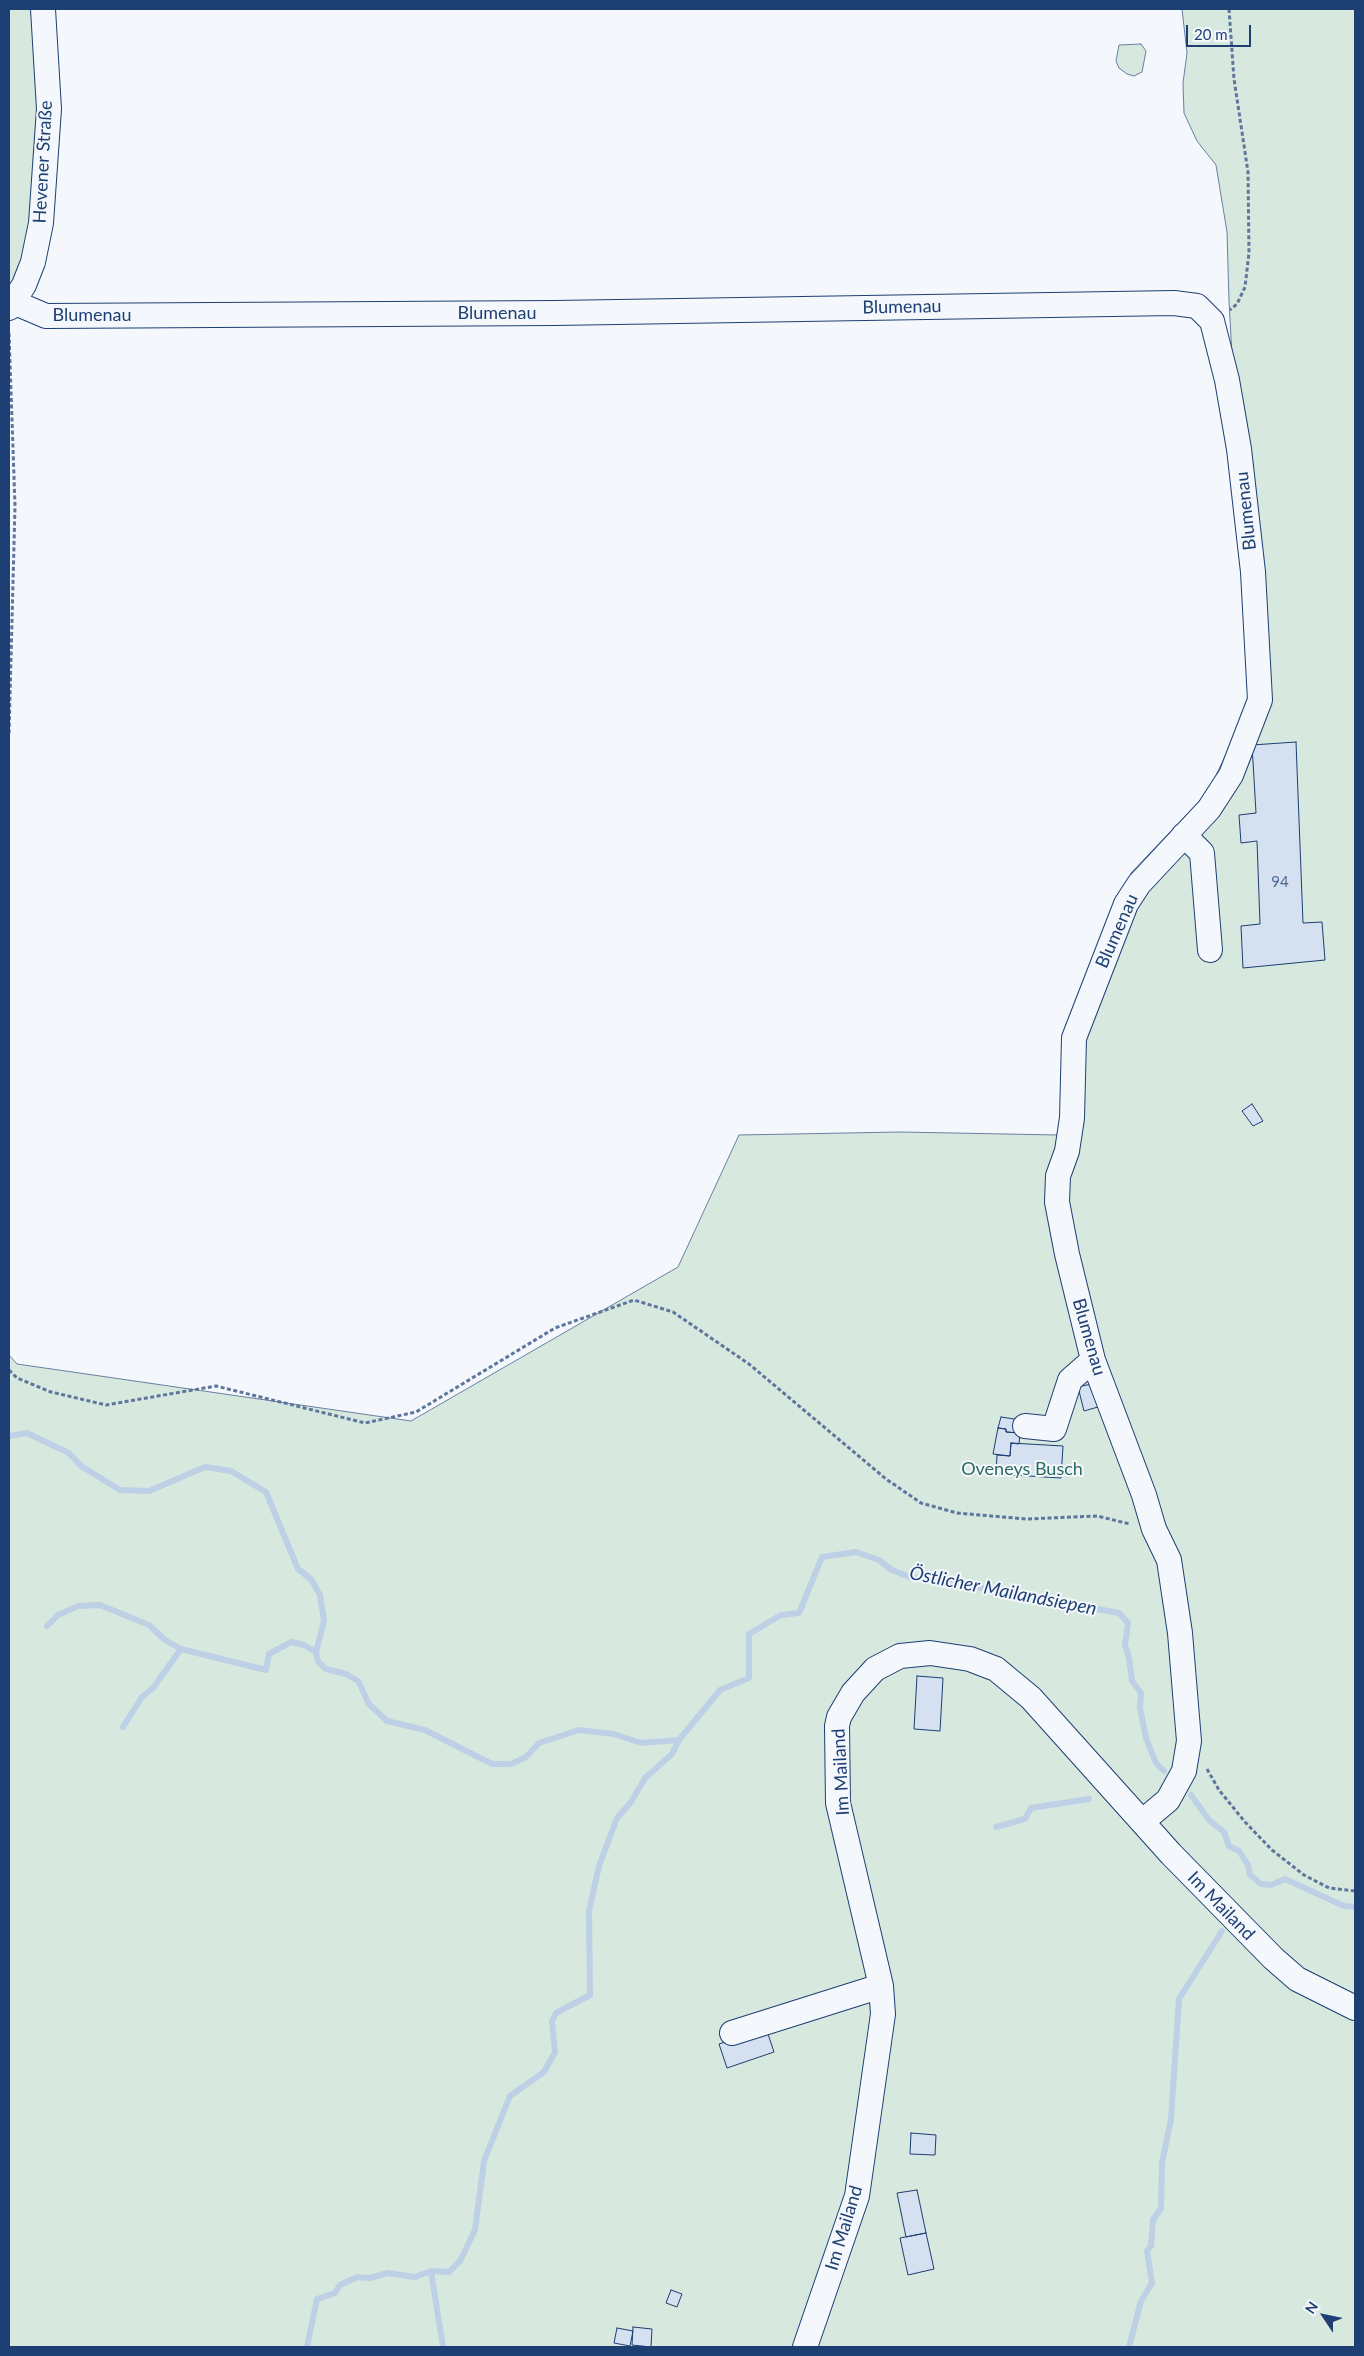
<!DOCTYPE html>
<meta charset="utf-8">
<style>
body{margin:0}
#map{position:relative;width:1364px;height:2356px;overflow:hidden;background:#f4f7fb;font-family:Lato,sans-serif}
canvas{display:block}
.frame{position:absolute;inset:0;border:10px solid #1d3f73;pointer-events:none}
.north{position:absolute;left:1299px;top:2291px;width:50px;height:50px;-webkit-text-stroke:4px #f4f7fb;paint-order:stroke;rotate:304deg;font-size:14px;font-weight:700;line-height:20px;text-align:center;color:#1d3f73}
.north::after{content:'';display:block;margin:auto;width:18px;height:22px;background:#1d3f73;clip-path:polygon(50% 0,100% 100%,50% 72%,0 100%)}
.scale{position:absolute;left:1186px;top:25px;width:65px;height:22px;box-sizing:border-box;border:2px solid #1d3f73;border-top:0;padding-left:6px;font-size:15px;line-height:18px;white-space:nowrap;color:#1d3f73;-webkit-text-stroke:4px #f4f7fb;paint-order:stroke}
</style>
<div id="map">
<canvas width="1364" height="2356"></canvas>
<div class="frame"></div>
<div class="north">N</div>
<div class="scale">20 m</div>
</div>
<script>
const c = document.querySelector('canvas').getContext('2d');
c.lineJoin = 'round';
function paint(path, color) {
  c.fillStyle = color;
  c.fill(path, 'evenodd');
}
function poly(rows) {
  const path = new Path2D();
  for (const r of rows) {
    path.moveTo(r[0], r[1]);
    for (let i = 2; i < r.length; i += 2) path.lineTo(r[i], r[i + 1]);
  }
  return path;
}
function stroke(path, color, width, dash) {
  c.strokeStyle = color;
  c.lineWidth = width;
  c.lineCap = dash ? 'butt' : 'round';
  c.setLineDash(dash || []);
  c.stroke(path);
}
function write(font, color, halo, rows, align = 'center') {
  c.font = font + ' Lato,sans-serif';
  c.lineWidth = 4;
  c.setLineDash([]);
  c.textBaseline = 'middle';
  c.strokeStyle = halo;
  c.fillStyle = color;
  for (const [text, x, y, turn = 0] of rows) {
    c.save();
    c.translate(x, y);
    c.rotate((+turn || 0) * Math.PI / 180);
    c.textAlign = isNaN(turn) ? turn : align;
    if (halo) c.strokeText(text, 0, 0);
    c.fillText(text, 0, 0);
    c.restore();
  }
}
const green = poly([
 [9,9,35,9,40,79,36,201,21,264,9,291,9,9],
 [1182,9,1355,9,1355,2347,9,2347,9,1355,17,1364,411,1421,678,1267,739,1135,900,1132,1058,1135,1074,1038,1131,873,1208,792,1251,702,1229,301,1227,232,1216,165,1197,141,1184,113,1183,83,1187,53,1182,9],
 [1141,44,1146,51,1142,72,1134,76,1127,74,1119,68,1116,61,1119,45,1141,44]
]);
paint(green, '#d7e8df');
stroke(green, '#687fa3', 1);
stroke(poly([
 [9,1436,27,1433,69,1453,81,1466,120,1490,149,1491,205,1467,231,1471,266,1492,298,1569,311,1579,320,1595,324,1621,316,1652,318,1662,326,1669,346,1674,358,1681,369,1704,387,1721,425,1730,492,1764,511,1764,526,1757,539,1743,579,1730,614,1734,641,1743,679,1740],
 [47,1626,58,1615,78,1606,100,1605,149,1625,165,1640,181,1649,266,1670,269,1654,291,1642,304,1645,316,1652],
 [123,1727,142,1697,153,1688,181,1649],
 [1191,1795,1209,1820,1224,1832,1229,1846,1239,1851,1248,1865,1250,1875,1261,1884,1271,1885,1285,1879,1344,1906,1355,1907],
 [996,1827,1025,1819,1031,1808,1089,1799],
 [431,2271,443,2347],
 [307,2347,317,2299,335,2293,340,2285,357,2277,370,2278,388,2273,415,2277,431,2271,449,2272,460,2261,475,2230,484,2161,510,2096,544,2072,555,2052,552,2021,556,2013,590,1995,589,1911,599,1866,617,1818,631,1802,645,1778,672,1754,679,1740,720,1690,749,1678,749,1634,781,1615,799,1613,822,1557,856,1552,879,1560,892,1570,912,1578,932,1579,1119,1613,1128,1623,1125,1645,1129,1658,1132,1681,1141,1693,1140,1708,1146,1738,1156,1763,1164,1771],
 [1129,2347,1141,2301,1152,2283,1147,2251,1151,2246,1153,2220,1161,2208,1162,2163,1171,2119,1179,1999,1222,1931]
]), '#bed0e5', 6);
const building = poly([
 [1296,742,1303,923,1322,922,1325,960,1243,968,1241,926,1260,924,1257,841,1241,843,1239,815,1256,813,1252,745,1296,742],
 [1252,1104,1263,1121,1253,1126,1242,1111,1252,1104],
 [1091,1384,1098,1407,1084,1411,1078,1387,1091,1384],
 [1001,1417,1021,1420,1020,1433,1006,1432,1006,1429,998,1428,1001,1417],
 [998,1428,1006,1429,1006,1432,1020,1433,1019,1444,1011,1443,1010,1456,993,1454,998,1428],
 [1011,1443,1063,1446,1061,1478,996,1474,997,1455,1010,1456,1011,1443],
 [917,1676,943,1678,940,1731,914,1729,917,1676],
 [766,2028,774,2052,727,2068,719,2044,766,2028],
 [911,2133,936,2135,935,2155,910,2154,911,2133],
 [917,2190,926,2233,906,2237,897,2193,917,2190],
 [926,2233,934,2269,908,2275,900,2238,926,2233],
 [671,2290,682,2294,677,2307,666,2303,671,2290],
 [633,2327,652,2329,651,2347,632,2345,633,2327],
 [617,2328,633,2331,630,2346,614,2343,617,2328]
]);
paint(building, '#d5e0f0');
stroke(building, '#1d3f73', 1);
const minor = poly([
 [13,302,46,316,555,313,1174,303,1197,306,1212,321,1227,380,1239,449,1253,572,1260,700,1231,775,1209,809,1139,884,1126,904,1074,1038,1072,1118,1067,1151,1058,1176,1057,1202,1067,1254,1093,1360,1144,1495,1154,1529,1169,1560,1180,1633,1189,1741,1184,1771,1168,1800,1143,1821],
 [9,308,24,285,33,262,41,223,49,109,43,9],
 [1184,835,1202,853,1210,950],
 [1025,1426,1054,1429,1070,1380,1093,1360],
 [732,2033,881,1986],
 [805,2347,857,2196,883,2014,881,1986,838,1803,837,1726,839,1717,853,1693,875,1669,900,1656,930,1653,970,1659,996,1669,1031,1698,1171,1854,1273,1958,1297,1979,1355,2008]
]);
stroke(minor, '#1d3f73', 26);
stroke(poly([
 [1229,9,1234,79,1248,172,1249,253,1245,287,1237,304,1230,310],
 [9,333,15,506,9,735],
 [9,1370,17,1378,51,1392,106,1405,216,1386,365,1423,416,1412,555,1328,634,1300,673,1312,749,1364,886,1479,921,1503,957,1513,1026,1519,1097,1516,1130,1524],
 [1207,1769,1219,1790,1245,1822,1272,1850,1304,1875,1329,1888,1355,1891]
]), '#5e769c', 3, [4, 2.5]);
stroke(minor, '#f4f7fb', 24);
write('15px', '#4b6792', null, [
 ["94",1280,882]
]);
write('18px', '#1d3f73', '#f4f7fb', [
 ["Hevener Straße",43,162,-87],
 ["Blumenau",902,307,-1],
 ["Blumenau",497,313],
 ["Blumenau",92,315],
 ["Blumenau",1246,511,-96],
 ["Blumenau",1117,931,-66],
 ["Blumenau",1089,1337,74],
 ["Im Mailand",841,1772,-93],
 ["Im Mailand",1221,1906,46],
 ["Im Mailand",844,2228,-73]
]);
write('18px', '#2c6c60', '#f4f7fb', [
 ["Oveneys Busch",1022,1469]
]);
write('italic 19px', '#1d3f73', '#f4f7fb', [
 ["Östlicher Mailandsiepen",1003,1591,11]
]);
</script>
